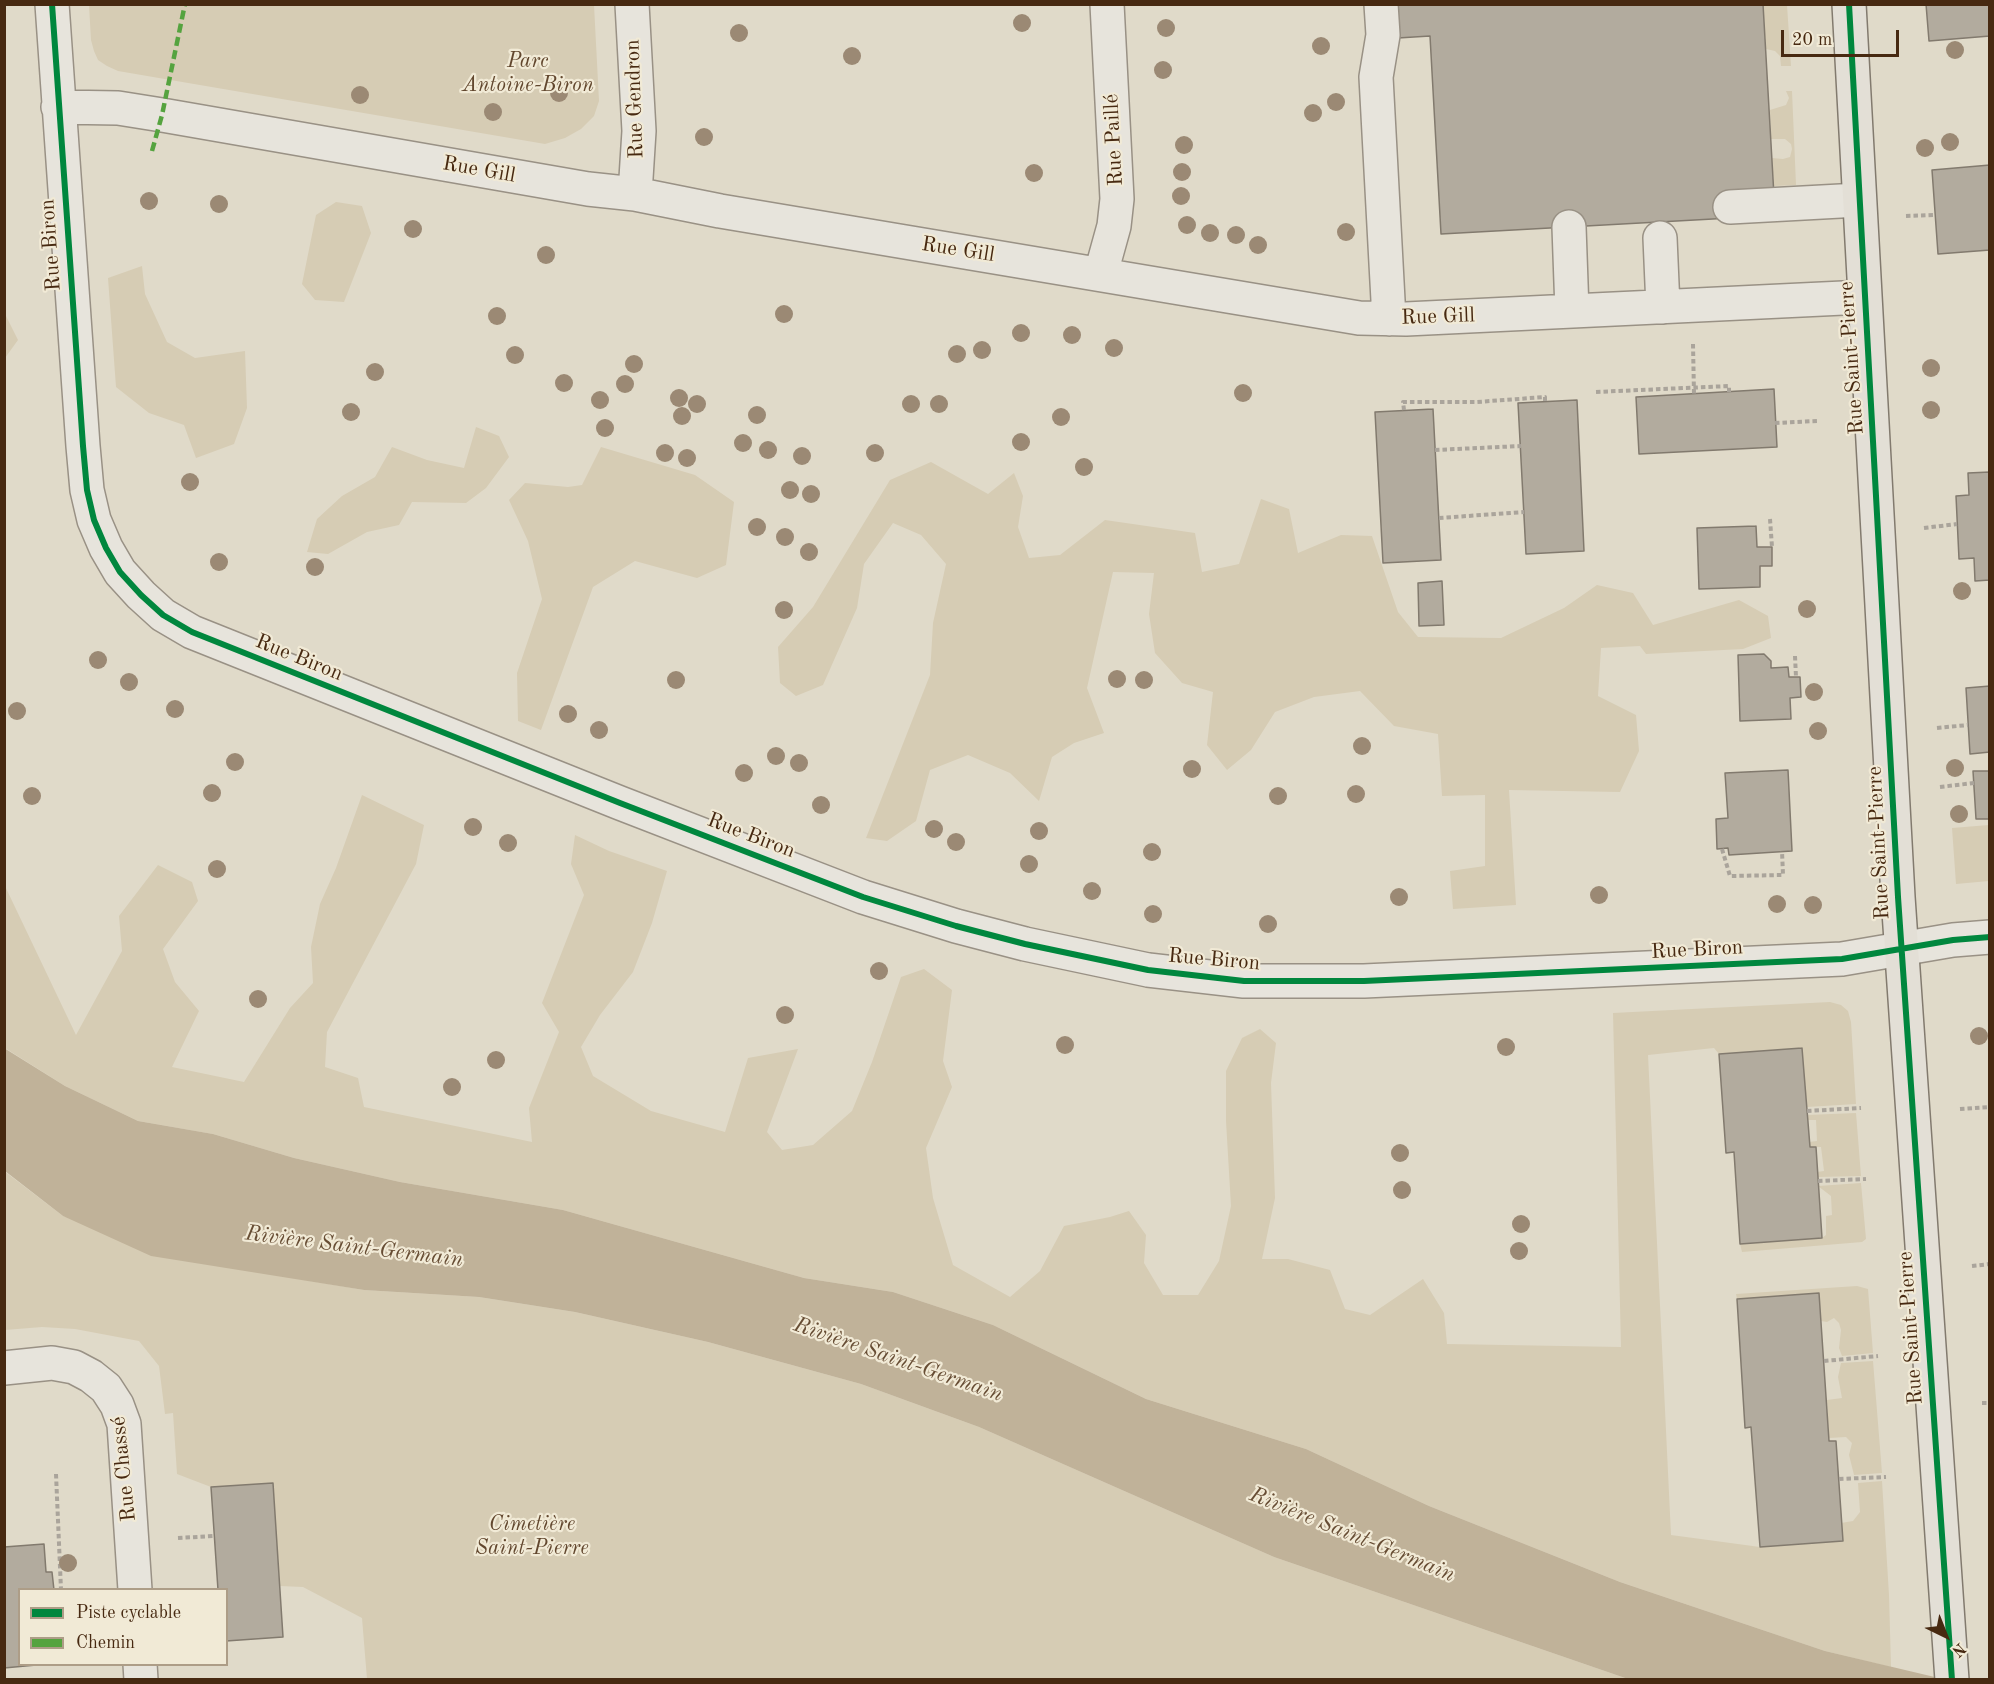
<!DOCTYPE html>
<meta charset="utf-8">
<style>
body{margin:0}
#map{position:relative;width:1994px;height:1684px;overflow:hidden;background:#e0dac9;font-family:"Old Standard TT",serif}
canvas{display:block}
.frame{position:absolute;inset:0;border:6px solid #472911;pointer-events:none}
.legend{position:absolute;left:18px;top:1588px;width:210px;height:78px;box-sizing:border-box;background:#f1ead6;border:2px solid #ad9d87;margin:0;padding:8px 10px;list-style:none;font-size:18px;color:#472911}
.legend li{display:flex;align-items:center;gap:12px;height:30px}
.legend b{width:30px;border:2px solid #ad9d87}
.north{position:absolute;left:1916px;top:1606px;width:60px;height:60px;-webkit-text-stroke:4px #f1ead6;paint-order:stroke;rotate:137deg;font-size:16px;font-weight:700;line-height:24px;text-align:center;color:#472911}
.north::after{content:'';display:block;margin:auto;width:21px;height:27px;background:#472911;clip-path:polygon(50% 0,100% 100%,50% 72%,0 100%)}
.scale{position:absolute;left:1781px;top:30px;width:118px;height:27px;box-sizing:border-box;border:3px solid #472911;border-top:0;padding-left:8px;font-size:18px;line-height:21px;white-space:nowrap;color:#472911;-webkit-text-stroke:4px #f1ead6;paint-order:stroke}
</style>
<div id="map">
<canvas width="1994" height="1684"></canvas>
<div class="frame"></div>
<ul class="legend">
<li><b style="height:8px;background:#00873e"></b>Piste cyclable</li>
<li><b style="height:8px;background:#55a33f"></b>Chemin</li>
</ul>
<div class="north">N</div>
<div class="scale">20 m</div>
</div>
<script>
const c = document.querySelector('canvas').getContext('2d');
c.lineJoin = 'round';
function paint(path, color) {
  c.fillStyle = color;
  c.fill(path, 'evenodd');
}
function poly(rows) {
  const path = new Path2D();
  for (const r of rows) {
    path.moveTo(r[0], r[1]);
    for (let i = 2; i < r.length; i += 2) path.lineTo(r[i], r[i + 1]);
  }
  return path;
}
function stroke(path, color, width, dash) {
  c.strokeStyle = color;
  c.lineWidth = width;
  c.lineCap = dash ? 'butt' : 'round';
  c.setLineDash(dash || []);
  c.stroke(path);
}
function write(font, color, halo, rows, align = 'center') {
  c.font = font + ' "Old Standard TT",serif';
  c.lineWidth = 4.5;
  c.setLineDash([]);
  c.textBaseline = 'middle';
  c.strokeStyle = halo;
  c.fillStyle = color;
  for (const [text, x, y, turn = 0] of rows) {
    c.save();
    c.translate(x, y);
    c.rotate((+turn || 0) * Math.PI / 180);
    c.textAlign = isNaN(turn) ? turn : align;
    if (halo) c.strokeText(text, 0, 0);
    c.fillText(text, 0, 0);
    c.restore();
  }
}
paint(poly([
 [89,5,594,5,599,101,594,116,581,129,565,138,545,144,118,71,107,66,98,60,94,51,91,40],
 [1763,5,1787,5,1791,66,1781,66,1780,56,1775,51,1766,49],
 [1786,91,1792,91,1796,185,1774,186,1772,158,1783,159,1790,157,1792,149,1791,144,1785,139,1771,139,1770,110,1786,105,1789,98],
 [336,202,362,206,371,233,344,302,315,300,302,284,316,215],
 [142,266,145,294,167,342,195,358,245,351,247,408,234,444,196,458,184,425,149,413,116,387,108,278],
 [4,312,18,340,5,358,4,358],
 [476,427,499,436,509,457,486,488,466,503,412,502,399,525,367,532,328,554,307,552,317,519,342,496,375,477,392,447,427,460,464,468],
 [601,447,695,475,734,502,726,565,697,578,635,561,593,587,541,730,518,721,517,673,542,599,528,541,509,500,525,483,568,487,582,485],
 [931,462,988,494,1014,473,1023,496,1018,527,1029,558,1060,555,1105,520,1195,533,1202,572,1239,564,1261,499,1289,509,1298,553,1341,535,1372,536,1398,612,1418,637,1501,638,1564,608,1597,585,1633,593,1653,625,1739,600,1768,616,1771,638,1743,649,1646,654,1640,646,1601,648,1598,696,1636,715,1639,751,1620,792,1509,790,1516,905,1453,909,1450,871,1485,866,1485,795,1442,796,1438,734,1394,726,1360,691,1314,697,1275,712,1251,750,1227,770,1207,745,1213,692,1182,683,1155,653,1149,614,1154,573,1113,572,1087,688,1104,733,1074,743,1052,757,1039,801,1010,773,968,755,930,770,916,821,887,841,866,838,930,675,933,623,946,564,921,535,893,523,864,564,857,608,823,685,796,696,780,683,778,647,813,607,890,480],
 [362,795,424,825,416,864,327,1032,325,1067,358,1078,364,1107,532,1142,529,1108,559,1032,542,1003,584,895,571,864,575,835,609,851,667,871,652,923,633,972,600,1015,581,1047,593,1076,651,1111,725,1132,748,1058,798,1049,767,1132,782,1150,813,1145,852,1111,872,1062,901,977,924,969,952,990,943,1061,952,1087,926,1148,933,1198,953,1265,1010,1297,1040,1271,1064,1226,1110,1217,1129,1211,1146,1235,1144,1263,1163,1295,1198,1295,1219,1261,1231,1206,1226,1121,1226,1071,1242,1038,1260,1029,1276,1043,1271,1083,1275,1198,1262,1259,1288,1259,1330,1270,1345,1309,1370,1315,1423,1279,1444,1313,1447,1344,1621,1347,1613,1013,1830,1002,1841,1005,1848,1011,1851,1022,1856,1104,1807,1107,1802,1048,1719,1054,1714,1048,1648,1055,1671,1535,1760,1547,1843,1541,1841,1523,1853,1521,1860,1512,1858,1483,1882,1481,1889,1595,1891,1667,1825,1651,1620,1582,1429,1506,1306,1449,1146,1399,993,1325,893,1292,804,1278,563,1210,400,1182,294,1158,213,1134,138,1121,65,1086,5,1048,4,884,76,1035,122,951,119,916,158,865,192,882,198,901,163,949,175,982,199,1011,172,1067,244,1082,290,1008,313,983,311,947,320,904,336,868],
 [1989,825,1989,881,1956,884,1952,828],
 [1856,1113,1861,1176,1818,1177,1817,1172,1824,1171,1821,1147,1810,1147,1809,1142,1817,1141,1816,1120,1808,1120,1807,1115],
 [4,1171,63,1216,263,1273,364,1290,479,1297,575,1312,708,1342,861,1384,979,1427,1274,1557,1628,1679,367,1679,362,1618,303,1587,280,1586,273,1483,211,1487,177,1474,173,1413,165,1414,159,1366,139,1341,75,1329,42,1327,5,1330],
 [1861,1183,1866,1239,1862,1242,1742,1252,1740,1244,1822,1238,1826,1235,1826,1216,1832,1215,1831,1196,1818,1186],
 [1857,1286,1868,1289,1873,1353,1842,1356,1839,1348,1841,1330,1839,1323,1834,1318,1827,1322,1821,1321,1819,1293,1737,1299,1736,1294],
 [1873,1361,1882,1473,1854,1475,1849,1455,1852,1443,1846,1437,1829,1438,1827,1400,1842,1398,1838,1377,1841,1363]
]), '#d6ccb4');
paint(poly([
 [4,1048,65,1086,138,1121,213,1134,294,1158,400,1182,563,1210,804,1278,893,1292,993,1325,1146,1399,1306,1449,1429,1506,1620,1582,1825,1651,1943,1679,1628,1679,1274,1557,979,1427,861,1384,708,1342,575,1312,479,1297,364,1290,151,1256,63,1216,5,1171]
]), '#c0b299');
const building = poly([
 [1396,4,1763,4,1774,196,1731,218,1441,234,1430,36,1398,38,1396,4],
 [1926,4,1990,4,1990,36,1929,41,1926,4],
 [1990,165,1990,250,1938,254,1932,170,1990,165],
 [1774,389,1777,447,1639,454,1636,397,1774,389],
 [1577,400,1584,551,1526,554,1518,403,1577,400],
 [1433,409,1441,560,1383,563,1375,412,1433,409],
 [1990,472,1990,580,1975,581,1974,558,1959,559,1956,496,1969,495,1968,473,1990,472],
 [1756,526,1757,547,1772,547,1772,566,1760,566,1760,587,1699,589,1697,528,1756,526],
 [1442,581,1444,625,1419,626,1418,583,1442,581],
 [1764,654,1771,661,1771,668,1788,667,1789,677,1800,677,1801,697,1790,698,1791,719,1740,721,1738,655,1764,654],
 [1990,686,1990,752,1970,754,1966,688,1990,686],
 [1788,770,1792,851,1729,855,1728,848,1717,849,1716,819,1728,818,1725,773,1788,770],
 [1973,771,1990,771,1990,819,1976,819,1973,771],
 [1802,1048,1810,1147,1816,1147,1822,1238,1740,1244,1734,1152,1726,1153,1719,1054,1802,1048],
 [1819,1293,1829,1441,1836,1441,1843,1541,1760,1547,1751,1427,1745,1428,1737,1299,1819,1293],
 [273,1483,283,1637,226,1641,226,1590,218,1590,211,1487,273,1483],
 [44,1544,46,1572,52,1572,54,1590,20,1590,20,1664,47,1664,4,1668,4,1547,44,1544]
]);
paint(building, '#b2ab9e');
stroke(building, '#827a6e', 1.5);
const minor = poly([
 [52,4,83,446,87,490,94,520,106,548,120,572,141,595,163,615,192,632,620,803,863,897,956,926,1025,944,1148,970,1244,981,1364,981,1842,959,1953,940,1990,937],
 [632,4,639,131,635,194],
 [1381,4,1383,35,1376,77,1389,319],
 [58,107,118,108,162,115,588,189,635,194,720,211,1359,318,1406,319,1864,297],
 [1730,207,1859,200],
 [1569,227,1572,311],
 [1660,238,1663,307],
 [1101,273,1114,226,1117,199,1107,4],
 [4,1368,52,1363,74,1367,91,1376,106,1388,117,1405,124,1424,135,1590],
 [140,1664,141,1680]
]);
const major = poly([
 [1849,4,1898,897,1952,1680]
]);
stroke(minor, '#999185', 36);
stroke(major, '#827a6e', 36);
stroke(poly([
 [1906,216,1935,215],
 [1693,344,1694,394],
 [1596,392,1729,386,1729,392],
 [1404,410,1403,402,1477,402,1545,397,1545,401],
 [1775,423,1817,421],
 [1435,450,1521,446],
 [1439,518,1524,512],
 [1770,519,1772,547],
 [1924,528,1957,524],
 [1795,656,1796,677],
 [1937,728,1968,725],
 [1940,787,1974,783],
 [1722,849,1730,876,1783,875,1782,851],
 [1960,1109,1990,1107],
 [1807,1111,1861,1108],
 [1818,1181,1866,1179],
 [1972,1266,1990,1264],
 [1824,1361,1878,1356],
 [1982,1403,1990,1403],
 [56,1474,61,1590],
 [1839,1479,1886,1477],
 [178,1538,214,1536]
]), '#aaa49b', 4, [4.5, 3]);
stroke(minor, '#e7e4dc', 33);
stroke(major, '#e3dfd6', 33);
stroke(poly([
 [152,151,162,115,185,4]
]), '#55a33f', 4.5, [9, 4.5]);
stroke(poly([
 [52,4,83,446,87,490,94,520,106,548,120,572,141,595,163,615,192,632,620,803,863,897,956,926,1025,944,1148,970,1244,981,1364,981,1842,959,1953,940,1990,937],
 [1849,4,1898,897,1952,1680]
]), '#00873e', 6);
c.fillStyle = '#9b8974';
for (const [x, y] of [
 [1022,23],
 [1166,28],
 [739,33],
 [1321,46],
 [1955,50],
 [852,56],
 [1163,70],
 [559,93],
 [360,95],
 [1336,102],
 [493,112],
 [1313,113],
 [704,137],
 [1950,142],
 [1184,145],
 [1925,148],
 [1182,172],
 [1034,173],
 [1181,196],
 [149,201],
 [219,204],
 [1187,225],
 [413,229],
 [1346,232],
 [1210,233],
 [1236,235],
 [1258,245],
 [546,255],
 [784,314],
 [497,316],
 [1021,333],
 [1072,335],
 [1114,348],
 [982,350],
 [957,354],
 [515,355],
 [634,364],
 [1931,368],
 [375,372],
 [564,383],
 [625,384],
 [1243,393],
 [679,398],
 [600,400],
 [697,404],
 [911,404],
 [939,404],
 [1931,410],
 [351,412],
 [757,415],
 [682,416],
 [1061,417],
 [605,428],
 [1021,442],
 [743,443],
 [768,450],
 [665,453],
 [875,453],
 [802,456],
 [687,458],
 [1084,467],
 [190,482],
 [790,490],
 [811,494],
 [757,527],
 [785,537],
 [809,552],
 [219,562],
 [315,567],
 [1962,591],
 [1807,609],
 [784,610],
 [98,660],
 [1117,679],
 [676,680],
 [1144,680],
 [129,682],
 [1814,692],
 [175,709],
 [17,711],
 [568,714],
 [599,730],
 [1818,731],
 [1362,746],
 [776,756],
 [235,762],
 [799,763],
 [1955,768],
 [1192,769],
 [744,773],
 [212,793],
 [1356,794],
 [32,796],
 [1278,796],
 [821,805],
 [1959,814],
 [473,827],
 [934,829],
 [1039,831],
 [956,842],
 [508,843],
 [1152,852],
 [1029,864],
 [217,869],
 [1092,891],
 [1599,895],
 [1399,897],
 [1777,904],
 [1813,905],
 [1153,914],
 [1268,924],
 [879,971],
 [258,999],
 [785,1015],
 [1979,1036],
 [1065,1045],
 [1506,1047],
 [496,1060],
 [452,1087],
 [1400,1153],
 [1402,1190],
 [1521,1224],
 [1519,1251],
 [68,1563]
]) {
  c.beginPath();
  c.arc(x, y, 9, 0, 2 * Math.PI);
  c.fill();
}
write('italic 21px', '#62472e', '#f1ead6', [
 ["Parc",528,61],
 ["Antoine-Biron",528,85],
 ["Cimetière",532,1524],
 ["Saint-Pierre",532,1548]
]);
write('21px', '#472911', '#f1ead6', [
 ["Rue Gendron",635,99,-92],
 ["Rue Paillé",1114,140,-93],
 ["Rue Gill",479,170,10],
 ["Rue Biron",51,245,-94],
 ["Rue Gill",958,250,9],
 ["Rue Gill",1438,317,-2],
 ["Rue Saint-Pierre",1852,358,-94],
 ["Rue Biron",299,658,22],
 ["Rue Biron",751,836,21],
 ["Rue Saint-Pierre",1879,843,-93],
 ["Rue Biron",1697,950,-3],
 ["Rue Biron",1214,960,5],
 ["Rue Saint-Pierre",1911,1328,-94],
 ["Rue Chassé",124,1469,-96]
]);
write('italic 22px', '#674d34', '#f1ead6', [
 ["Rivière Saint-Germain",354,1247,7],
 ["Rivière Saint-Germain",898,1360,19],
 ["Rivière Saint-Germain",1352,1535,22]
]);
</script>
